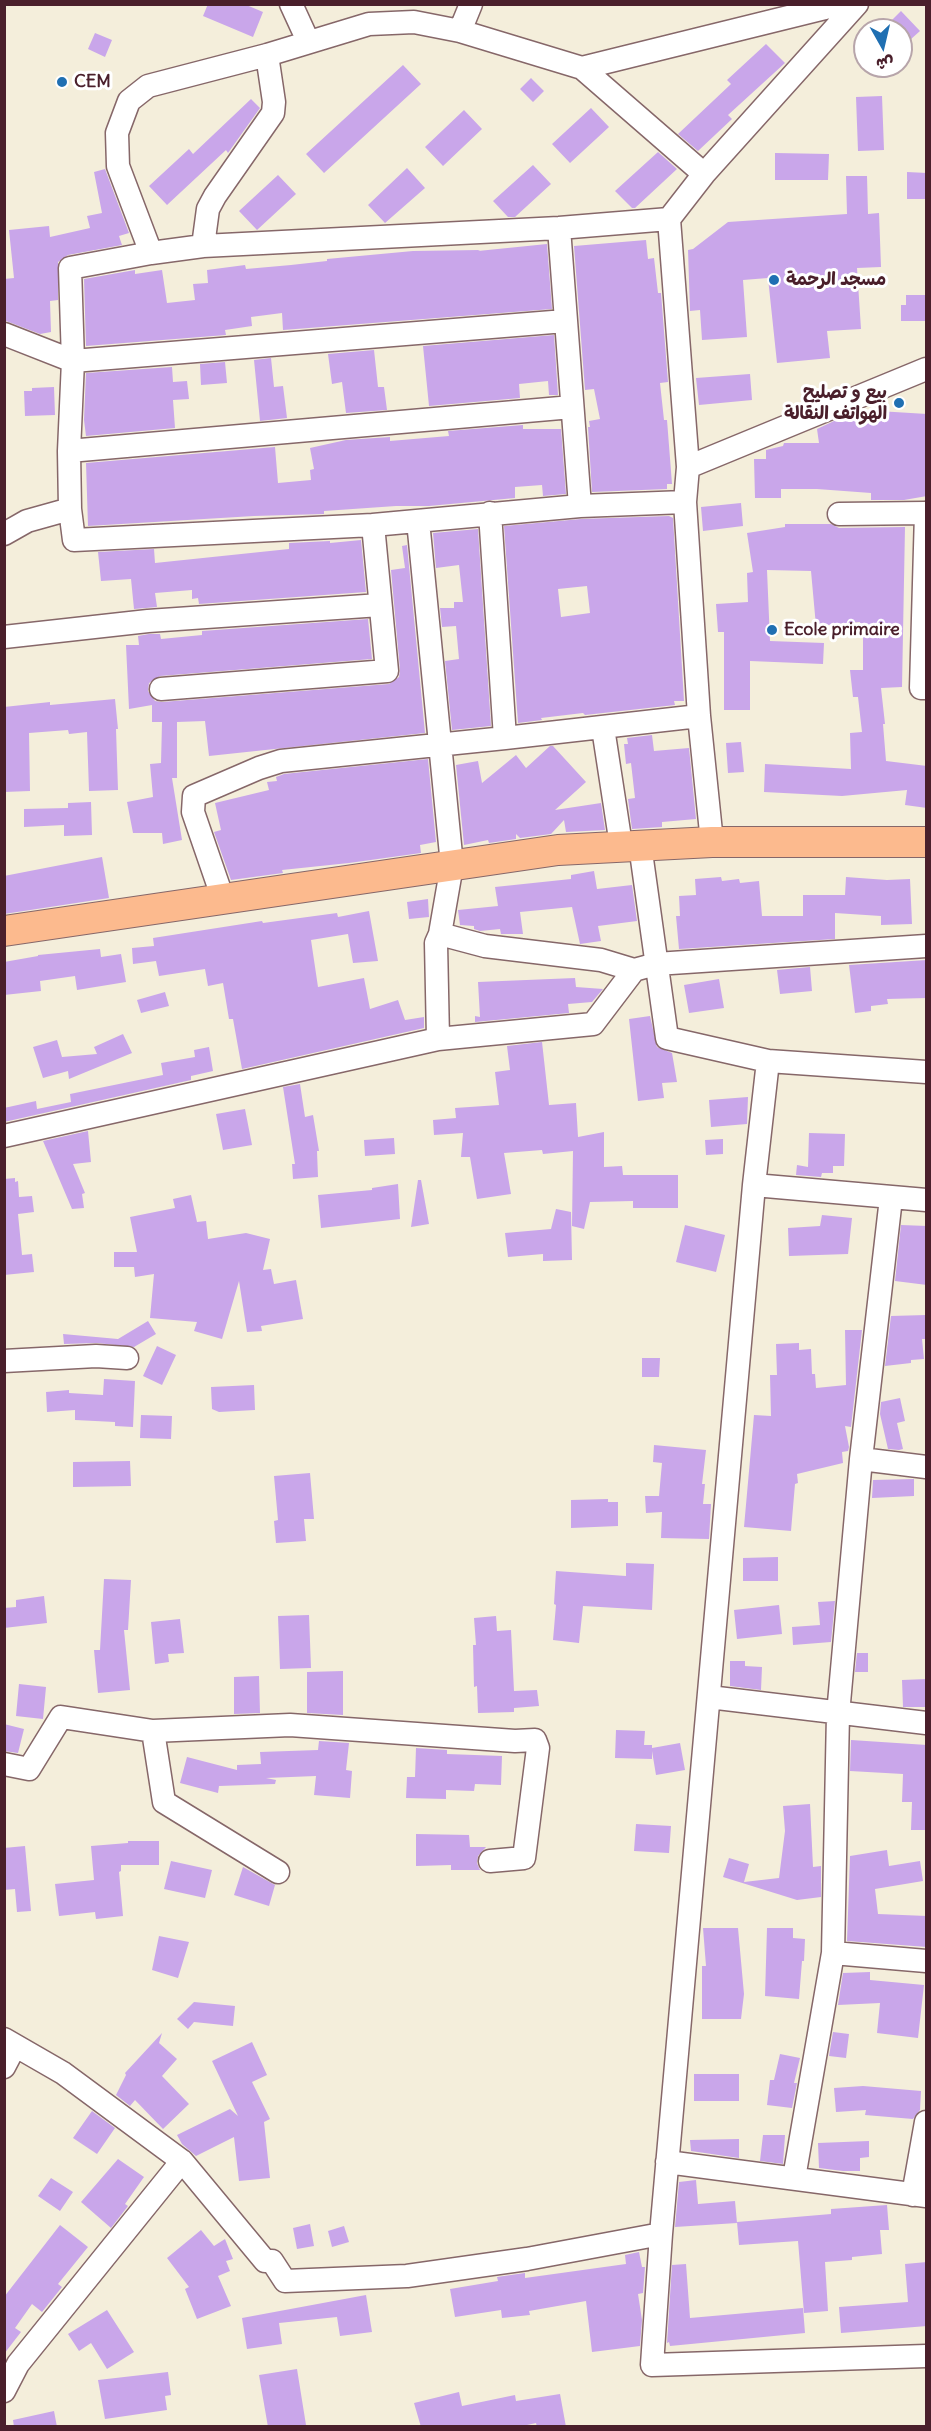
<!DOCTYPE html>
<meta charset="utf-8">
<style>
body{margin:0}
#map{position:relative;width:931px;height:2431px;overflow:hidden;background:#f4eedb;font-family:Delius,"Playpen Sans Arabic",sans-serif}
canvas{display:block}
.frame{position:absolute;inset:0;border:6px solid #4a1f2b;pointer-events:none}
.north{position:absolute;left:853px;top:18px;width:60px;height:60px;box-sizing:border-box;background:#fff;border:2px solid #b7a5aa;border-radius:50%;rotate:172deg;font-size:16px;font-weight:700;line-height:24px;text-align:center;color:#4a1f2b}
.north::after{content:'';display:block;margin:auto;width:21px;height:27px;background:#1f6fb2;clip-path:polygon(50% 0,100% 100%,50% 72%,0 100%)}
</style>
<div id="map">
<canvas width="931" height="2431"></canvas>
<div class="frame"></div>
<div class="north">ش</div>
</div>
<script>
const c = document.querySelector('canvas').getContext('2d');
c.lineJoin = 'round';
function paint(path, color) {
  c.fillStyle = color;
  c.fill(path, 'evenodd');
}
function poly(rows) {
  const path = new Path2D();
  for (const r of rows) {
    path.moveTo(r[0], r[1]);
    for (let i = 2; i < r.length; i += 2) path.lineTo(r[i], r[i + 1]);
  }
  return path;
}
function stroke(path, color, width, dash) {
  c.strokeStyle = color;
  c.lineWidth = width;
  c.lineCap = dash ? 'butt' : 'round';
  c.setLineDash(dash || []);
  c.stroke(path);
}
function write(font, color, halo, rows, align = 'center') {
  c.font = font + ' Delius,"Playpen Sans Arabic",sans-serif';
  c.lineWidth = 6;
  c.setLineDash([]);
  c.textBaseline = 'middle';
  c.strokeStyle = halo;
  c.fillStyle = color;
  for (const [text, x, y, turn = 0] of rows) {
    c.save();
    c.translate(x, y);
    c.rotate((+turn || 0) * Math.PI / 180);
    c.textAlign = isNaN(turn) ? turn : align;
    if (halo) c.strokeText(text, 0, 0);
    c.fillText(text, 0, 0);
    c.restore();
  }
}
paint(poly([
 [208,4,244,4,263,12,253,37,203,16],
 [901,11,920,31,901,48,901,30,882,30],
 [95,33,112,40,105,57,88,49],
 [766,44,785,63,728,115,732,119,698,151,678,134,731,84,727,80],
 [403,65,421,84,324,173,306,154],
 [531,78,544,91,533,102,520,89],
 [882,96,884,150,858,151,856,97],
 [251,99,260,108,228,153,226,150,167,205,149,186,189,149,193,154],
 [591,108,609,127,570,163,552,144],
 [464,110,482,129,443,166,425,147],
 [658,152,677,169,635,208,632,208,615,191],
 [775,153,829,154,828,180,775,180],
 [533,165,551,184,515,217,508,217,493,201],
 [407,168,425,188,385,223,368,205],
 [105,169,129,233,119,236,122,245,68,255,58,262,58,300,50,301,51,332,40,334,6,321,4,279,14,278,9,230,49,226,50,237,90,228,87,216,102,213,94,172],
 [907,172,927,173,927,199,907,199],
 [278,175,296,194,257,230,239,211],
 [846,176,867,176,868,214,879,213,881,267,857,268,861,329,827,331,830,358,777,363,768,278,743,280,747,337,702,340,700,310,690,311,688,250,693,249,728,222,847,214],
 [646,240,648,259,654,258,658,293,661,293,668,382,660,383,664,420,667,420,672,484,667,484,667,489,592,492,588,427,590,427,589,421,600,419,594,389,585,390,574,246],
 [547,244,552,309,283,330,282,313,251,317,252,326,225,330,226,335,86,346,84,279,135,270,135,274,162,270,167,303,195,300,193,284,208,283,207,270,245,265,246,269,291,265,327,261,327,259,413,251,480,250,478,251],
 [906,295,927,295,927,321,901,321,901,305,906,305],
 [554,335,558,395,549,395,548,381,519,384,520,398,429,406,423,346],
 [374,350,378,387,384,387,387,410,346,413,342,382,332,384,328,354],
 [271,358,274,387,283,386,287,418,260,421,254,360],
 [225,362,227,383,201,385,200,364],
 [172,367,173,382,187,381,189,399,173,400,175,428,86,436,84,420,86,373],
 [750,374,752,400,699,405,696,378],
 [54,387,55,415,25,416,24,391,32,391,32,388],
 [878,411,927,414,927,496,904,500,871,500,871,493,817,489,781,489,781,498,755,498,754,459,766,459,766,450,783,446,784,443,819,443,817,429,834,421,851,419,850,415,878,413],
 [523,425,523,429,561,429,566,494,543,496,542,485,515,487,515,498,429,506,396,506,324,511,324,514,254,516,88,526,86,463,275,447,278,483,311,480,310,470,314,469,310,448,346,440,390,437,390,441,449,436,448,431],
 [741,503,743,526,703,531,701,507],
 [669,516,673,518,684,701,674,701,675,705,585,715,583,713,541,718,542,720,518,723,504,526,581,519],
 [587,586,590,613,561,617,558,589],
 [785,524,831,524,839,528,905,527,902,687,881,688,885,724,883,724,886,761,927,766,927,808,905,805,907,790,842,796,764,792,765,764,851,769,850,733,862,732,858,697,853,697,850,670,863,670,863,632,860,632,860,622,816,626,811,571,767,570,770,641,824,643,823,664,750,661,750,710,724,710,724,632,718,632,716,604,748,602,747,573,753,572,747,533,785,527],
 [478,529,491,726,452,730,445,661,459,659,456,626,442,627,440,608,454,608,454,602,463,602,459,565,436,568,433,533],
 [361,540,366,592,199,604,198,598,192,599,192,590,155,593,157,607,134,609,131,579,101,581,98,552,154,549,155,563,289,549,289,543,330,541,330,543],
 [407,545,425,733,209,756,205,721,177,722,177,778,172,778,182,840,163,844,162,833,133,833,127,802,153,797,150,764,161,763,162,722,152,722,152,705,129,709,126,645,139,645,138,636,149,634,160,634,161,639,202,635,202,631,368,619,372,659,160,676,149,683,148,691,155,701,162,702,389,684,399,677,400,670,391,570,405,568,402,546],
 [115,699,118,729,116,729,118,790,89,791,87,732,69,734,68,730,29,733,30,791,4,792,4,707,50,702,50,705],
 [652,735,654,751,689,748,696,819,662,822,662,827,632,829,628,799,635,798,631,763,626,764,624,744,628,744,627,738],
 [741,742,744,772,728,773,726,743],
 [550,746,553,746,586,782,555,810,601,803,605,830,566,832,564,820,551,834,520,838,516,834,516,839,489,843,488,840,464,845,456,765,478,761,482,783,516,755,526,768],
 [428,759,436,842,420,845,421,853,349,863,282,870,283,873,231,880,214,832,221,830,215,803,269,790,267,782,277,781,276,777,284,774],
 [91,802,92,835,64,836,64,825,24,827,24,809,68,808,68,803],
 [102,857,109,898,4,914,4,876],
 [594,871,597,889,632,885,637,921,598,926,601,941,580,944,572,907,520,912,523,934,501,934,500,929,480,931,474,929,474,926,460,925,458,910,498,906,495,887,571,879,571,875],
 [721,877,722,881,739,879,740,883,759,881,762,916,803,916,803,895,845,895,846,877,887,880,910,879,912,924,881,925,881,916,835,913,835,939,679,949,676,916,680,916,679,896,696,895,695,879],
 [428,899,429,917,409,919,407,902],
 [369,911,378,961,353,963,348,934,311,940,318,987,364,978,370,1009,398,1000,405,1020,424,1017,424,1028,242,1069,233,1019,229,1019,223,983,208,986,205,969,159,976,156,961,133,964,132,948,154,946,153,938,262,921,263,923,337,913,338,917],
 [100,949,101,957,121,954,126,982,77,990,75,976,40,981,41,991,4,995,4,962,38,956,38,955],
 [927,960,927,998,887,999,888,1004,871,1006,871,1011,855,1013,849,965],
 [810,967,812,991,780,994,777,970],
 [575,978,576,987,603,989,592,1002,568,1004,569,1013,475,1022,475,1016,480,1017,478,982],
 [719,979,724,1008,689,1013,684,985],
 [165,992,169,1006,141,1013,137,1000],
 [650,1016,657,1047,672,1053,677,1082,662,1083,664,1098,638,1101,629,1019],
 [123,1034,132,1053,69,1079,68,1071,43,1078,33,1047,57,1040,62,1057,97,1054,94,1047],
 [542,1042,549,1105,576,1103,578,1137,604,1132,604,1167,622,1166,623,1175,678,1175,678,1208,633,1208,633,1201,590,1202,584,1229,572,1226,573,1151,543,1154,542,1150,504,1153,511,1194,477,1199,470,1157,461,1157,463,1133,434,1135,433,1120,456,1118,455,1108,499,1105,495,1072,510,1070,507,1046],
 [209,1047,213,1071,191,1076,191,1080,4,1122,4,1108,36,1101,37,1109,71,1102,70,1094,163,1075,161,1063,195,1057,194,1050],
 [300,1084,305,1117,313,1115,319,1151,317,1151,318,1177,293,1179,292,1164,295,1164,283,1087],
 [748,1097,747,1124,711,1127,709,1100],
 [245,1109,252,1145,223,1150,216,1114],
 [88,1131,91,1162,73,1164,85,1193,82,1194,84,1208,72,1209,43,1141],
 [809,1133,845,1134,844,1166,833,1166,833,1173,822,1173,821,1177,796,1175,797,1165,808,1167],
 [394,1138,395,1154,365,1156,364,1140],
 [723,1139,723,1154,706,1155,705,1140],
 [15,1178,15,1182,18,1181,19,1197,32,1196,34,1212,18,1214,22,1255,32,1254,34,1272,4,1275,4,1179],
 [418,1180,421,1180,429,1224,411,1227],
 [398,1184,400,1219,321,1228,318,1195,372,1190,372,1188],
 [191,1195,197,1222,206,1221,208,1239,246,1233,270,1239,263,1270,271,1269,274,1284,296,1280,303,1319,261,1326,262,1331,247,1332,239,1281,222,1339,194,1331,197,1322,150,1318,154,1274,135,1277,134,1267,114,1267,114,1252,137,1252,130,1217,175,1208,173,1199],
 [556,1209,571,1212,572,1260,543,1261,543,1254,508,1257,505,1233,551,1229],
 [822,1215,852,1218,848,1254,789,1256,788,1228,820,1226],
 [685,1225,725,1235,716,1272,676,1262],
 [901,1225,927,1226,927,1285,895,1281],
 [926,1315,927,1339,922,1339,924,1359,911,1360,911,1363,885,1366,891,1316],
 [148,1321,156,1334,134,1347,97,1343,64,1344,63,1334,118,1339],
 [845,1330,862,1330,851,1427,845,1426,849,1447,848,1451,842,1452,843,1463,797,1474,798,1483,795,1484,791,1531,744,1527,754,1415,771,1416,770,1375,777,1375,776,1344,799,1343,799,1350,811,1349,812,1374,815,1374,816,1388,846,1385],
 [157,1346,176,1355,162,1385,143,1376],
 [642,1358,660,1358,659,1377,642,1377],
 [104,1379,135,1381,133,1427,115,1426,115,1422,75,1420,75,1410,47,1412,46,1392,69,1390,69,1393,103,1395],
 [254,1385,255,1410,219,1412,212,1409,211,1387],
 [900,1398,905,1421,897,1423,903,1449,899,1450,888,1449,880,1414,881,1402],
 [141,1415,172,1416,171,1439,140,1438],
 [654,1445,706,1450,702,1484,705,1484,703,1504,711,1504,709,1539,661,1538,662,1512,646,1513,645,1496,659,1496,662,1463,653,1462],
 [130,1461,131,1486,73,1487,73,1462],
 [310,1473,314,1519,304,1519,306,1541,276,1543,274,1521,278,1520,274,1476],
 [914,1479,914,1496,872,1498,873,1480],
 [608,1499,608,1502,618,1502,618,1526,571,1528,571,1500],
 [778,1557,778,1581,743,1581,743,1558],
 [626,1563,654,1564,652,1610,583,1606,579,1643,553,1640,556,1605,554,1604,556,1571,626,1576],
 [104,1579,131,1580,128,1630,124,1630,130,1690,98,1693,94,1650,100,1650],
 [44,1596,47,1623,4,1628,4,1608,16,1607,16,1600],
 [835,1601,831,1642,793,1645,792,1627,820,1625,818,1602],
 [779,1605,782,1634,737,1639,734,1610],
 [309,1615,311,1668,280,1669,278,1616],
 [496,1616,497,1631,511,1630,514,1691,537,1690,539,1706,514,1708,514,1712,478,1713,477,1686,474,1687,473,1645,476,1645,474,1618],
 [180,1619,184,1653,168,1654,169,1662,155,1664,151,1622],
 [857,1653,868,1653,868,1672,855,1672],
 [730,1661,745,1661,745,1666,762,1667,761,1690,730,1686],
 [343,1671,343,1715,307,1713,307,1672],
 [259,1676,260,1713,234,1714,234,1677],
 [927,1679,927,1707,903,1707,902,1680],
 [19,1684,46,1687,43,1719,16,1716],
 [4,1724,24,1729,18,1753,4,1751],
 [616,1730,645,1731,644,1745,652,1745,652,1748,680,1743,685,1770,656,1775,652,1751,652,1759,615,1758],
 [851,1740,927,1745,927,1830,911,1830,912,1802,902,1802,903,1774,850,1771],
 [319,1741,349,1743,346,1770,352,1771,350,1798,314,1795,316,1776,266,1778,276,1780,275,1784,219,1786,218,1793,180,1783,187,1757,237,1770,237,1765,261,1764,260,1752,318,1750],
 [416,1748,447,1750,447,1754,502,1756,501,1785,475,1784,474,1791,446,1790,446,1799,406,1798,407,1777,415,1777],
 [810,1804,813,1867,821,1866,821,1897,797,1900,723,1877,729,1858,749,1864,744,1882,779,1878,785,1831,783,1806],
 [636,1824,671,1826,669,1853,634,1851],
 [416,1834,469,1835,470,1847,486,1847,478,1856,477,1863,480,1870,451,1870,451,1865,416,1866],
 [128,1841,159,1841,159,1865,121,1865,121,1871,119,1872,123,1916,96,1919,95,1912,59,1916,55,1884,94,1880,91,1846,128,1843],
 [25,1846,31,1911,17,1912,15,1889,4,1890,4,1848],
 [887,1850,889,1866,920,1861,923,1881,875,1889,878,1914,927,1916,927,1947,847,1941,850,1856],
 [171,1861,212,1870,205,1898,164,1889],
 [243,1867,275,1885,269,1906,234,1895],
 [703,1928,738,1928,744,1994,741,2019,702,2019,702,1966,706,1966],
 [767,1928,793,1928,793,1938,805,1939,804,1961,802,1961,799,1999,765,1996],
 [159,1936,189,1942,178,1978,152,1970],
 [870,1972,870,1980,924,1985,918,2038,877,2033,880,2003,838,2005,843,1973],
 [194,2002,235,2006,233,2026,194,2022,188,2029,177,2019],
 [833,2032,849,2034,846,2058,829,2056],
 [162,2033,159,2043,177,2059,162,2076,189,2104,163,2129,135,2100,130,2106,116,2095,126,2075,125,2073],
 [252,2042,267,2075,252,2082,270,2119,264,2122,270,2178,239,2181,234,2137,196,2156,182,2144,177,2135,230,2109,238,2116,212,2061],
 [780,2054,800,2058,794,2083,797,2083,792,2108,767,2105,770,2080,774,2080],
 [694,2074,739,2074,739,2101,694,2101],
 [863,2086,921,2091,920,2110,913,2119,865,2115,866,2110,836,2112,834,2088],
 [92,2111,115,2128,97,2154,73,2138],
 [763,2135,785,2135,783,2164,760,2161],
 [739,2139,739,2158,691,2151,690,2140],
 [869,2141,869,2157,860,2158,860,2171,843,2171,819,2168,818,2143],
 [118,2159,144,2177,125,2204,128,2206,111,2228,81,2202],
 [51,2178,73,2192,60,2211,38,2196],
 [696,2180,698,2204,735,2201,737,2223,675,2227,679,2182],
 [887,2205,889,2230,880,2230,882,2254,852,2257,852,2260,825,2262,828,2311,804,2313,798,2241,739,2245,737,2222,831,2214,831,2209],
 [310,2224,314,2246,297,2249,293,2228],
 [60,2225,88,2247,58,2284,62,2287,42,2312,32,2304,15,2328,21,2332,4,2354,4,2297],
 [344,2226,349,2242,332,2247,328,2231],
 [201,2230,214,2246,225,2239,233,2259,226,2261,230,2271,218,2276,231,2306,197,2319,185,2289,189,2287,167,2258],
 [639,2252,642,2267,645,2267,643,2293,638,2294,642,2320,640,2346,592,2352,586,2301,529,2311,530,2315,502,2318,501,2310,455,2317,450,2289,498,2281,497,2277,525,2273,525,2278,626,2264,625,2255],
 [927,2262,927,2326,841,2333,839,2307,908,2302,905,2264],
 [686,2264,690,2318,803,2308,805,2333,670,2346,669,2342,667,2343,672,2265],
 [366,2295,372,2332,340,2336,337,2317,279,2323,282,2344,247,2349,242,2318],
 [107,2310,134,2352,107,2369,91,2343,79,2351,68,2334],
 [297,2369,306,2425,268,2427,259,2375],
 [168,2372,171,2395,165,2396,167,2410,105,2419,98,2380],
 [459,2392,462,2406,515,2395,516,2401,560,2394,566,2427,537,2427,536,2423,518,2427,421,2427,414,2403],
 [54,2411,57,2427,14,2427,13,2420]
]), '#c9a6ea');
const minor = poly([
 [291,4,308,41],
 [460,31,582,68,841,4],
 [582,68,704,174],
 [559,228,580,506],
 [203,246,208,209,215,196,273,113,274,102,267,55],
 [151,253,203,246,559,228,669,219],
 [4,334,73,361,565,321],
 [69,451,572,407],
 [688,467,926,369],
 [70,509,69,451,73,361,70,268,151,253,118,166,117,133,129,101,148,86,267,55,369,24,414,22,460,31,471,4],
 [490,513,505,738],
 [926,513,921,688,926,688],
 [839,514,925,513],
 [418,521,452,865,440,934,436,943,438,1039],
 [4,534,27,521,70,509,74,540,373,525,580,506,685,502],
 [4,637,148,621,380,605],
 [161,689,387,671,373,525],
 [603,728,621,845],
 [712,842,699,716,685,502,688,467,669,219,704,174,857,4],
 [640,845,667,1038,768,1061,754,1185,661,2234,652,2365,926,2356],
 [223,899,193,812,194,796,259,768,281,761,505,738,699,716],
 [440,934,485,946,601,960,634,970],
 [768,1061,926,1072],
 [4,1136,438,1039,593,1024,634,970,656,964,926,946],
 [754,1185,926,1200],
 [891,1198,861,1459,838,1714,833,1953,926,1961],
 [4,1361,96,1356,127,1358],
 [861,1459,926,1467],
 [709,1697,926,1723],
 [153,1731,164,1802,278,1872],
 [4,1764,29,1769,61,1717,153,1731,290,1725,515,1741,535,1740,538,1748,524,1858,490,1861],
 [4,2039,63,2073,182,2161,18,2364,4,2391],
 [4,2067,15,2046],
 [182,2161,265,2261,272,2261,285,2281,407,2276,527,2259,661,2234],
 [667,2162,926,2196],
 [794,2178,833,1953],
 [913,2195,926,2122]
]);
const major = poly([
 [4,931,558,850,712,842,926,842]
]);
stroke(minor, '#866769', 25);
stroke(major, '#866769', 32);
stroke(minor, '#fff', 22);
stroke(major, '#fcba8e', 30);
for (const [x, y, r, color] of [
 [62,82,6,"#1f6fb2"],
 [774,280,6,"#1f6fb2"],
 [899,403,6,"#1f6fb2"],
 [772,630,6,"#1f6fb2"]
]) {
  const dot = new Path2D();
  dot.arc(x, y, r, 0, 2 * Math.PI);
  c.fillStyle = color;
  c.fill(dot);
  stroke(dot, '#fff', 2);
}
write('bold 18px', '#4a1f2b', '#fff', [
 ["CEM",74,82],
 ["مسجد الرحمة",786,280],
 ["بيع و تصليح",887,393,"right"],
 ["الهواتف النقالة",887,414,"right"],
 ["Ecole primaire",784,630]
], 'left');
</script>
